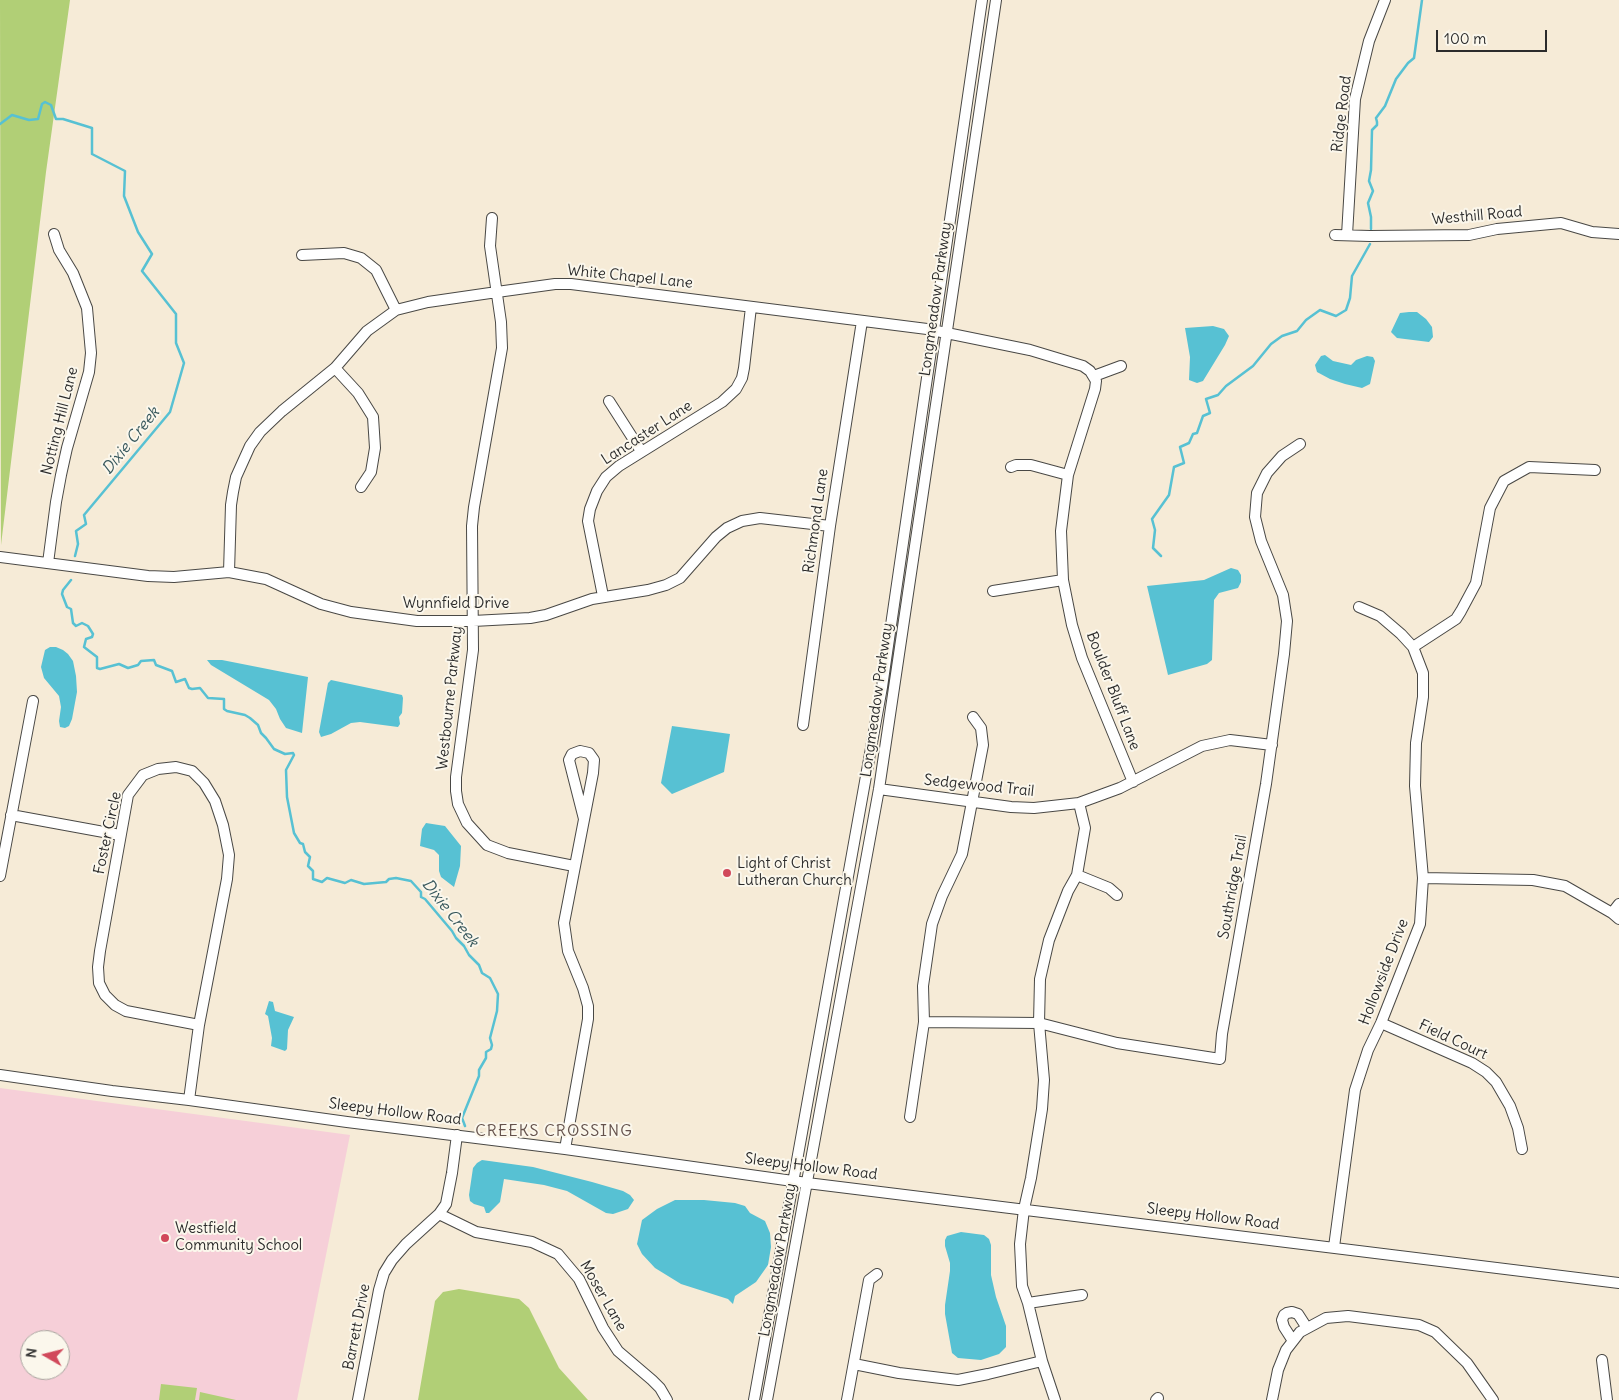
<!DOCTYPE html>
<style>
body{margin:0}
#map{position:relative;width:1619px;height:1400px;overflow:hidden;background:#f6ebd7;font-family:Delius,sans-serif}
canvas{display:block}
.north{position:absolute;left:20px;top:1330px;width:50px;height:50px;box-sizing:border-box;background:#fbf7ec;border:1px solid #a8a59f;border-radius:50%;rotate:278deg;font-size:14px;font-weight:700;line-height:20px;text-align:center;color:#2b2b2b}
.north::after{content:'';display:block;margin:auto;width:18px;height:22px;background:#d1495b;clip-path:polygon(50% 0,100% 100%,50% 72%,0 100%)}
.scale{position:absolute;left:1436px;top:30px;width:111px;height:22px;box-sizing:border-box;border:2px solid #2b2b2b;border-top:0;padding-left:6px;font-size:15px;line-height:18px;white-space:nowrap;color:#2b2b2b;-webkit-text-stroke:4px #fbf7ec;paint-order:stroke}
</style>
<div id="map">
<canvas width="1619" height="1400"></canvas>
<div class="north">N</div>
<div class="scale">100 m</div>
</div>
<script>
const c = document.querySelector('canvas').getContext('2d');
c.lineJoin = 'round';
function paint(path, color) {
  c.fillStyle = color;
  c.fill(path, 'evenodd');
}
function poly(rows) {
  const path = new Path2D();
  for (const r of rows) {
    path.moveTo(r[0], r[1]);
    for (let i = 2; i < r.length; i += 2) path.lineTo(r[i], r[i + 1]);
  }
  return path;
}
function stroke(path, color, width, dash) {
  c.strokeStyle = color;
  c.lineWidth = width;
  c.lineCap = dash ? 'butt' : 'round';
  c.setLineDash(dash || []);
  c.stroke(path);
}
function write(font, color, halo, rows, align = 'center') {
  c.font = font + ' Delius,sans-serif';
  c.lineWidth = 4;
  c.setLineDash([]);
  c.textBaseline = 'middle';
  c.strokeStyle = halo;
  c.fillStyle = color;
  for (const [text, x, y, turn = 0] of rows) {
    c.save();
    c.translate(x, y);
    c.rotate((+turn || 0) * Math.PI / 180);
    c.textAlign = isNaN(turn) ? turn : align;
    if (halo) c.strokeText(text, 0, 0);
    c.fillText(text, 0, 0);
    c.restore();
  }
}
paint(poly([
 [0,1088,350,1135,297,1400,0,1400],
 [30,1340,60,1340,60,1370,30,1370]
]), '#f6cfd8');
paint(poly([
 [0,0,70,0,46,172,1,545],
 [459,1289,519,1299,529,1308,559,1368,588,1400,418,1400,435,1301,443,1292],
 [161,1384,197,1388,195,1400,159,1400],
 [200,1392,236,1400,199,1400]
]), '#b1cf76');
paint(poly([
 [1409,312,1417,312,1426,319,1432,327,1433,337,1429,342,1397,338,1391,332,1400,313],
 [1213,326,1224,329,1229,336,1225,345,1203,381,1197,383,1189,380,1190,357,1185,328],
 [1325,355,1333,361,1351,365,1356,360,1367,356,1373,357,1375,361,1370,384,1362,388,1345,384,1330,379,1317,372,1315,365,1321,356],
 [1231,568,1238,570,1241,575,1241,582,1238,588,1219,593,1214,600,1212,660,1207,664,1168,675,1147,586,1204,580],
 [50,647,56,647,63,650,68,654,73,661,76,676,77,692,72,719,69,726,65,728,60,727,59,721,61,707,59,696,44,678,41,667,45,650],
 [207,660,222,660,308,677,302,733,286,728,280,719,276,709,269,700,211,665],
 [331,680,402,695,403,698,402,713,399,717,400,724,398,727,360,722,351,723,331,734,321,737,319,732,328,683],
 [672,726,730,734,724,772,672,794,661,783],
 [426,823,445,826,461,846,460,866,454,887,441,877,439,871,439,855,434,850,420,846,422,829],
 [269,1001,273,1002,275,1011,294,1017,288,1030,287,1049,285,1051,271,1046,272,1038,268,1016,265,1014],
 [482,1160,533,1167,592,1182,623,1191,630,1195,634,1200,628,1209,613,1214,606,1213,567,1191,544,1185,504,1179,500,1202,489,1213,486,1213,484,1207,474,1204,470,1201,469,1195,473,1168,477,1163],
 [675,1200,704,1200,735,1203,745,1206,750,1213,765,1221,770,1233,771,1247,768,1265,756,1282,735,1296,733,1304,728,1299,681,1284,655,1268,642,1254,637,1244,642,1220,657,1209],
 [961,1232,984,1235,989,1239,991,1245,991,1275,996,1297,1006,1326,1006,1347,999,1354,981,1360,958,1358,952,1353,945,1314,945,1305,950,1271,950,1263,945,1246,945,1240,947,1236]
]), '#57c1d3');
stroke(poly([
 [0,124,12,115,29,120,38,119,42,104,45,102,51,105,56,119,63,119,92,128,92,154,125,171,124,196,138,232,152,254,142,271,176,314,176,343,184,363,170,412,84,515,86,524,76,531,78,544,75,556],
 [1371,229,1371,217,1368,203,1373,191,1369,181,1371,170,1372,130,1377,125,1377,122,1376,118,1385,106,1396,79,1408,63,1414,58,1422,0],
 [1161,556,1153,548,1155,530,1152,519,1169,495,1174,467,1184,463,1180,447,1189,443,1193,434,1197,433,1203,416,1210,413,1206,399,1218,395,1226,386,1253,366,1271,344,1282,336,1297,331,1306,320,1320,310,1336,316,1346,310,1350,298,1352,276,1370,244],
 [71,580,63,590,62,594,67,607,71,609,73,623,76,626,82,623,88,626,93,634,92,637,86,639,84,647,97,657,97,668,100,669,119,664,128,668,138,665,141,661,154,660,156,665,172,671,176,682,185,679,189,688,192,689,200,688,208,698,224,699,224,709,227,711,245,715,250,718,258,725,261,733,266,738,274,749,285,754,293,753,294,755,286,770,287,797,294,833,300,843,303,844,305,852,310,857,308,866,313,871,313,879,322,882,327,878,345,883,351,880,364,884,386,882,389,879,396,878,411,881,421,892,421,897,425,899,452,931,456,938,464,946,469,955,479,965,482,973,490,978,498,994,497,1011,490,1038,492,1045,491,1049,486,1052,486,1058,479,1070,479,1076,462,1118,465,1126]
]), '#57c1d3', 2.5);
const minor = poly([
 [492,218,490,246,501,322,502,348,474,507,472,526,473,650,456,777,456,791,458,804,467,823,487,845,508,853,574,866],
 [1335,235,1370,236,1469,235,1497,229,1561,223,1592,232,1619,234],
 [1347,235,1355,99,1369,41,1385,0],
 [302,255,344,253,361,258,376,270,396,310],
 [335,368,358,393,373,417,375,448,371,472,361,487],
 [1094,376,1121,366],
 [609,401,641,451],
 [1011,467,1016,465,1031,465,1068,475],
 [0,557,148,576,174,577,229,572,266,579,321,604,351,612,417,621,473,621,530,618,546,615,592,599,648,590,666,585,680,578,716,537,727,528,742,521,760,518,830,526],
 [48,563,56,502,61,475,67,448,89,372,91,353,87,308,73,273,59,250,54,234],
 [229,572,231,505,233,492,236,477,250,446,260,432,282,411,335,368,367,331,396,310,428,302,497,292,555,284,571,284,927,329,1030,350,1083,366,1090,371,1096,381,1095,389,1068,475,1061,531,1063,580,1072,625,1082,658,1133,782],
 [993,591,1063,580],
 [603,596,588,521,590,509,597,491,606,477,619,466,722,402,736,389,742,378,744,368,751,307],
 [1413,647,1456,619,1461,611,1476,583,1490,508,1504,481,1529,467,1595,470],
 [803,725,830,526,862,321],
 [879,789,1011,807,1034,808,1079,803,1120,788,1202,746,1230,740,1272,745],
 [11,815,120,835],
 [1077,875,1109,888,1117,895],
 [0,876,33,701],
 [1423,878,1533,880,1565,886,1612,913,1619,919],
 [1612,913,1619,904],
 [924,1022,1039,1023,1117,1043,1220,1059,1222,1034,1266,784,1284,654,1287,621,1283,595,1261,541,1255,517,1257,493,1267,473,1282,456,1300,444],
 [1381,1023,1472,1063,1486,1072,1496,1082,1510,1106,1518,1128,1522,1149],
 [0,1075,112,1091,189,1100,347,1122,565,1149,807,1183,1619,1283],
 [189,1100,199,1025,227,879,229,855,223,825,215,801,204,783,192,771,176,767,158,769,143,775,128,795,100,951,98,967,99,983,105,995,115,1005,126,1011,199,1025],
 [910,1117,924,1022,923,986,932,924,942,896,962,854,983,745,981,728,973,717],
 [565,1149,588,1019,588,1006,583,988,568,951,564,923,593,773,594,760,589,753,580,751,572,754,569,760,584,819],
 [439,1214,476,1232,532,1242,558,1254,579,1279,603,1328,618,1351,652,1380,660,1388,667,1400],
 [1334,1247,1355,1090,1368,1050,1381,1023,1420,924,1423,878,1415,786,1416,743,1423,697,1423,673,1413,647,1401,634,1380,616,1359,607],
 [1028,1303,1082,1295],
 [1293,1341,1284,1327,1282,1320,1284,1315,1287,1313,1292,1312,1298,1314,1307,1328],
 [1602,1360,1607,1400],
 [854,1364,899,1373,958,1380,988,1374,1042,1361],
 [358,1400,379,1290,384,1273,392,1260,406,1244,439,1214,446,1204,452,1173,457,1135],
 [754,1400,882,687,982,0],
 [767,1400,879,789,996,0],
 [847,1400,869,1280,877,1274],
 [1055,1400,1042,1361,1028,1303,1022,1286,1020,1244,1024,1209,1031,1178,1042,1109,1044,1080,1039,1023,1040,979,1049,940,1068,891,1077,875,1085,828,1079,803],
 [1156,1400,1158,1398],
 [1272,1400,1278,1370,1286,1350,1300,1332,1326,1318,1348,1316,1419,1325,1435,1332,1467,1363,1493,1400]
]);
stroke(minor, '#494845', 12);
stroke(minor, '#fff', 10);
for (const [x, y, r, color] of [
 [727,873,5,"#d1495b"],
 [165,1238,5,"#d1495b"]
]) {
  const dot = new Path2D();
  dot.arc(x, y, r, 0, 2 * Math.PI);
  c.fillStyle = color;
  c.fill(dot);
  stroke(dot, '#fbf7ec', 2);
}
write('15px', '#2b2b2b', '#fbf7ec', [
 ["Ridge Road",1342,114,-83],
 ["Westhill Road",1477,216,-5],
 ["White Chapel Lane",630,277,6],
 ["Longmeadow Parkway",936,299,-82],
 ["Notting Hill Lane",60,421,-76],
 ["Lancaster Lane",647,433,-33],
 ["Richmond Lane",816,521,-82],
 ["Wynnfield Drive",456,604],
 ["Boulder Bluff Lane",1113,691,69],
 ["Westbourne Parkway",450,698,-84],
 ["Longmeadow Parkway",877,700,-82],
 ["Sedgewood Trail",979,786,6],
 ["Foster Circle",108,833,-78],
 ["Southridge Trail",1233,887,-80],
 ["Hollowside Drive",1384,972,-69],
 ["Field Court",1453,1040,25],
 ["Sleepy Hollow Road",395,1112,7],
 ["Sleepy Hollow Road",811,1167,7],
 ["Sleepy Hollow Road",1213,1217,7],
 ["Longmeadow Parkway",778,1260,-80],
 ["Moser Lane",603,1296,60],
 ["Barrett Drive",357,1327,-79]
]);
write('15px', '#2b2b2b', '#fbf7ec', [
 ["Light of Christ",737,864],
 ["Lutheran Church",737,881],
 ["Westfield",175,1229],
 ["Community School",175,1246]
], 'left');
write('italic 16px', '#38585d', '#fbf7ec', [
 ["Dixie Creek",131,441,-51],
 ["Dixie Creek",450,913,52]
]);
c.letterSpacing = '1px';
write('16px', '#65524c', '#fbf7ec', [
 ["CREEKS CROSSING",554,1131]
]);
c.letterSpacing = '0px';
</script>
